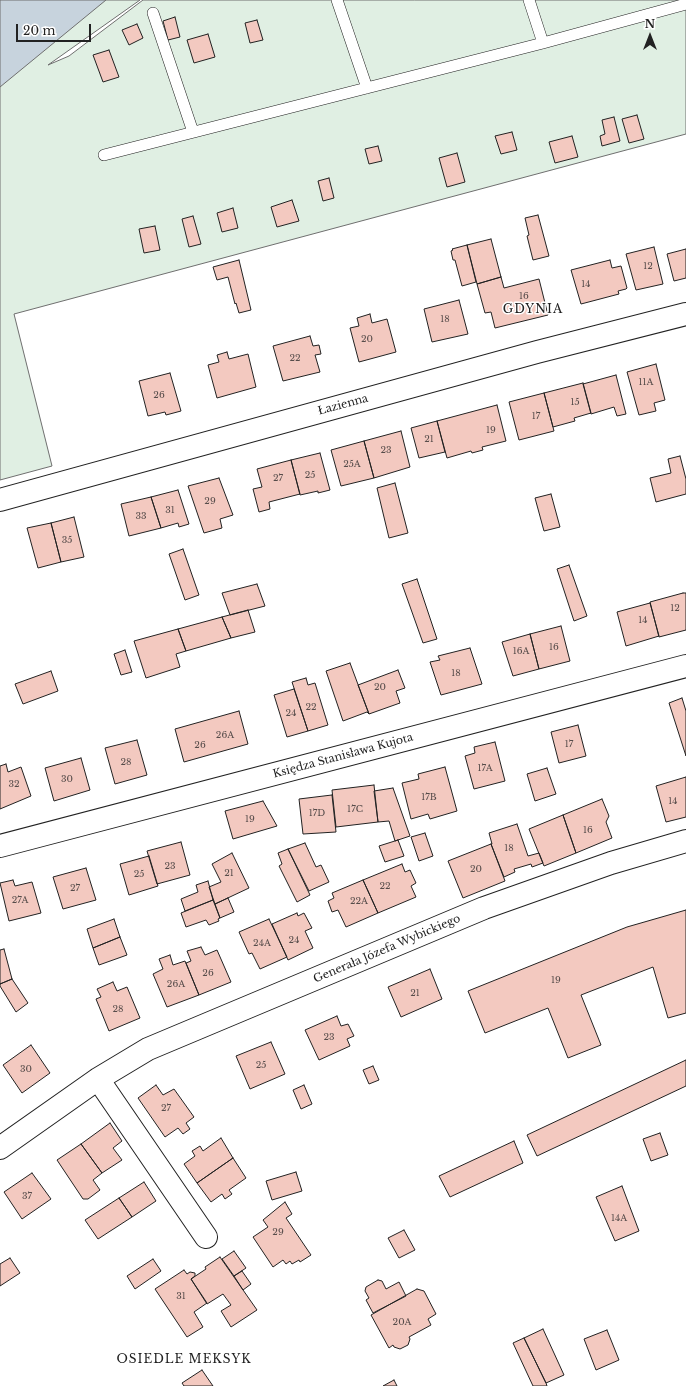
<!DOCTYPE html>
<meta charset="utf-8">
<style>
body{margin:0}
#map{position:relative;width:686px;height:1386px;overflow:hidden;background:#fff;font-family:"Libre Baskerville",serif}
canvas{display:block}
.north{position:absolute;left:630px;top:16px;width:40px;height:40px;-webkit-text-stroke:3px #fff;paint-order:stroke;rotate:0deg;font-size:11px;font-weight:700;line-height:16px;text-align:center;color:#222}
.north::after{content:'';display:block;margin:auto;width:14px;height:18px;background:#222;clip-path:polygon(50% 0,100% 100%,50% 72%,0 100%)}
.scale{position:absolute;left:16px;top:24px;width:75px;height:18px;box-sizing:border-box;border:2px solid #222;border-top:0;padding-left:5px;font-size:12px;line-height:14px;white-space:nowrap;color:#222;-webkit-text-stroke:3px #fff;paint-order:stroke}
</style>
<div id="map">
<canvas width="686" height="1386"></canvas>
<div class="north">N</div>
<div class="scale">20 m</div>
</div>
<script>
const c = document.querySelector('canvas').getContext('2d');
c.lineJoin = 'round';
function paint(path, color) {
  c.fillStyle = color;
  c.fill(path, 'evenodd');
}
function poly(rows) {
  const path = new Path2D();
  for (const r of rows) {
    path.moveTo(r[0], r[1]);
    for (let i = 2; i < r.length; i += 2) path.lineTo(r[i], r[i + 1]);
  }
  return path;
}
function stroke(path, color, width, dash) {
  c.strokeStyle = color;
  c.lineWidth = width;
  c.lineCap = dash ? 'butt' : 'round';
  c.setLineDash(dash || []);
  c.stroke(path);
}
function write(font, color, halo, rows, align = 'center') {
  c.font = font + ' "Libre Baskerville",serif';
  c.lineWidth = 3;
  c.setLineDash([]);
  c.textBaseline = 'middle';
  c.strokeStyle = halo;
  c.fillStyle = color;
  for (const [text, x, y, turn = 0] of rows) {
    c.save();
    c.translate(x, y);
    c.rotate((+turn || 0) * Math.PI / 180);
    c.textAlign = isNaN(turn) ? turn : align;
    if (halo) c.strokeText(text, 0, 0);
    c.fillText(text, 0, 0);
    c.restore();
  }
}
const green = poly([
 [0,0,140,0,48,65,69,56,143,0,686,0,686,134,14,314,52,466,0,480,0,0]
]);
paint(green, '#e0efe3');
stroke(green, '#6f6f6f', 1);
const water = poly([
 [0,0,106,0,0,87,0,0]
]);
paint(water, '#c7d3dd');
stroke(water, '#6f6f6f', 1);
const building = poly([
 [175,17,180,37,168,40,163,21,175,17],
 [257,20,263,40,250,43,245,23,257,20],
 [137,24,143,38,129,45,122,30,137,24],
 [208,34,215,57,194,63,187,40,208,34],
 [109,50,119,77,103,82,93,55,109,50],
 [637,115,644,139,629,143,622,119,637,115],
 [614,117,620,141,602,146,600,136,605,134,602,120,614,117],
 [512,132,517,150,501,154,495,136,512,132],
 [572,136,578,157,555,163,549,142,572,136],
 [378,146,382,161,369,164,365,149,378,146],
 [457,153,465,182,447,187,439,158,457,153],
 [329,178,334,198,323,201,318,181,329,178],
 [292,200,299,221,277,227,271,207,292,200],
 [233,208,238,228,222,232,217,213,233,208],
 [538,215,549,256,533,260,527,236,529,235,525,218,538,215],
 [193,216,201,244,189,247,182,219,193,216],
 [155,226,160,250,144,253,139,229,155,226],
 [491,239,501,277,477,284,467,245,491,239],
 [467,245,476,282,462,286,455,260,453,260,451,251,453,250,452,249,467,245],
 [654,247,663,284,636,290,626,254,654,247],
 [686,249,686,278,674,281,667,254,686,249],
 [239,260,251,310,239,313,236,303,235,304,228,277,217,280,213,267,239,260],
 [610,260,612,268,621,266,627,288,626,289,618,291,619,294,581,304,571,270,610,260],
 [501,277,504,288,539,279,548,315,495,328,491,312,485,313,477,284,501,277],
 [459,300,468,334,432,342,424,309,459,300],
 [370,314,372,323,387,319,396,352,359,362,350,328,359,326,357,318,370,314],
 [310,336,313,346,319,345,321,354,315,355,320,372,283,381,273,346,310,336],
 [227,352,229,359,248,354,256,387,217,398,208,365,219,362,217,355,227,352],
 [656,364,665,400,654,403,656,411,639,415,627,372,656,364],
 [170,373,181,411,166,415,165,412,148,416,139,381,170,373],
 [616,375,626,414,617,416,614,407,591,414,583,384,616,375],
 [583,383,591,413,574,418,575,421,553,427,544,393,583,383],
 [544,393,554,431,519,440,509,402,544,393],
 [497,405,506,441,482,447,483,450,472,453,471,451,447,458,437,421,497,405],
 [437,421,445,452,419,458,411,428,437,421],
 [401,431,410,467,374,478,364,441,401,431],
 [364,441,374,478,341,486,331,450,364,441],
 [320,453,330,490,318,493,318,491,300,495,291,460,320,453],
 [680,456,686,479,686,494,656,502,650,478,671,473,668,459,680,456],
 [291,460,300,494,269,502,270,509,259,512,253,489,262,487,257,469,291,460],
 [219,478,233,515,220,519,222,528,204,533,188,486,219,478],
 [395,483,408,533,389,538,377,488,395,483],
 [178,490,189,524,179,527,178,523,161,528,151,497,178,490],
 [551,494,560,527,544,531,535,498,551,494],
 [151,497,161,528,129,536,121,504,151,497],
 [74,517,84,557,61,562,51,523,74,517],
 [51,523,61,562,38,568,27,528,51,523],
 [183,549,199,595,185,600,169,554,183,549],
 [569,565,587,616,574,621,557,569,569,565],
 [417,579,437,639,423,643,402,584,417,579],
 [257,584,265,606,230,615,222,593,257,584],
 [683,593,686,593,686,630,659,637,650,602,683,593],
 [650,603,659,636,626,646,617,612,650,603],
 [248,610,255,632,231,638,222,617,248,610],
 [222,617,231,638,186,651,178,629,222,617],
 [561,626,570,661,539,669,530,634,561,626],
 [178,629,186,651,176,654,180,667,146,678,134,641,178,629],
 [530,634,539,669,513,676,502,642,530,634],
 [470,648,482,684,441,695,430,662,440,660,438,656,470,648],
 [125,650,132,672,121,675,114,654,125,650],
 [350,663,369,714,367,712,343,721,326,671,350,663],
 [398,670,405,688,396,691,400,703,369,714,358,685,398,670],
 [51,671,58,691,23,704,15,684,51,671],
 [306,678,308,685,315,683,328,725,308,731,292,682,306,678],
 [294,689,308,731,287,737,274,695,294,689],
 [682,698,686,711,686,756,669,703,682,698],
 [239,711,248,744,184,762,175,729,239,711],
 [578,725,586,756,559,763,551,732,578,725],
 [137,740,147,775,115,784,105,748,137,740],
 [495,742,505,781,474,789,465,756,475,753,474,747,495,742],
 [81,758,90,790,54,801,45,768,81,758],
 [6,764,8,772,21,767,31,796,0,809,0,766,6,764],
 [445,767,457,811,430,819,428,814,411,819,402,783,419,779,418,774,445,767],
 [547,768,556,794,535,801,527,774,547,768],
 [686,777,686,817,666,822,656,786,686,777],
 [374,785,378,822,336,827,332,790,374,785],
 [393,788,410,836,395,841,389,821,378,822,374,791,393,788],
 [332,795,336,832,303,834,299,799,332,795],
 [602,799,609,816,606,822,612,838,576,853,563,815,602,799],
 [263,801,277,826,233,839,225,811,263,801],
 [563,815,576,853,544,866,529,829,563,815],
 [517,824,528,856,539,853,543,863,532,867,531,864,514,869,515,872,504,877,491,844,492,844,489,833,517,824],
 [425,833,433,856,419,861,411,837,425,833],
 [398,840,404,856,385,862,379,846,398,840],
 [181,842,190,875,157,884,147,851,181,842],
 [305,843,316,867,321,865,329,882,309,891,288,849,305,843],
 [491,844,505,881,463,898,448,861,491,844],
 [288,849,310,895,297,902,279,866,282,864,278,853,288,849],
 [232,853,249,888,215,904,209,887,221,882,212,864,232,853],
 [149,856,158,886,129,895,120,864,149,856],
 [402,864,405,872,410,870,416,883,411,886,416,897,378,913,363,880,402,864],
 [86,868,96,900,63,909,53,877,86,868],
 [13,880,15,886,32,882,41,913,9,921,0,883,13,880],
 [363,880,378,913,346,927,338,910,332,912,328,901,334,898,332,893,363,880],
 [208,881,213,900,185,911,181,899,198,892,196,885,208,881],
 [228,898,234,912,220,918,215,904,228,898],
 [213,900,220,918,218,919,219,921,209,925,206,920,186,927,181,913,213,900],
 [686,910,686,1013,668,1018,653,967,581,995,601,1045,568,1058,548,1008,485,1033,468,991,627,927,686,910],
 [297,913,298,916,304,913,312,928,305,931,313,948,288,960,272,924,297,913],
 [114,919,120,937,93,948,87,929,114,919],
 [269,919,287,957,260,969,252,953,249,954,239,932,269,919],
 [120,937,127,955,99,965,93,948,120,937],
 [201,947,205,955,217,950,231,982,199,995,186,963,191,961,187,951,201,947],
 [4,949,12,979,0,984,0,950,4,949],
 [170,955,173,965,185,961,199,995,167,1007,153,974,163,969,159,959,170,955],
 [430,969,442,999,401,1017,388,987,430,969],
 [12,979,28,1003,16,1012,0,986,0,984,12,979],
 [113,982,117,991,127,987,140,1018,109,1031,96,999,101,997,97,989,113,982],
 [337,1016,341,1026,348,1024,354,1036,347,1039,350,1046,319,1060,305,1030,337,1016],
 [271,1042,285,1074,250,1089,236,1056,271,1042],
 [31,1045,50,1073,22,1093,3,1065,31,1045],
 [686,1060,686,1086,537,1156,527,1135,686,1060],
 [373,1066,379,1080,369,1084,363,1070,373,1066],
 [156,1085,163,1095,174,1089,194,1117,186,1123,190,1129,183,1134,178,1128,165,1137,138,1098,156,1085],
 [304,1085,312,1104,301,1109,293,1090,304,1085],
 [110,1123,122,1141,113,1148,122,1160,102,1173,81,1144,110,1123],
 [660,1133,668,1155,651,1161,643,1139,660,1133],
 [221,1138,233,1158,197,1183,184,1164,195,1156,192,1151,200,1146,203,1151,221,1138],
 [514,1141,523,1163,450,1197,439,1176,514,1141],
 [81,1144,102,1173,93,1180,100,1190,88,1199,83,1199,57,1160,81,1144],
 [233,1158,246,1178,229,1190,232,1194,225,1199,222,1194,211,1202,197,1183,233,1158],
 [296,1172,302,1191,272,1200,266,1181,296,1172],
 [32,1173,51,1199,22,1219,4,1192,32,1173],
 [144,1182,156,1201,132,1217,119,1198,144,1182],
 [622,1186,639,1231,615,1241,596,1197,622,1186],
 [119,1198,132,1217,98,1239,85,1220,119,1198],
 [285,1202,292,1214,286,1218,311,1255,300,1262,299,1260,292,1264,290,1261,286,1264,283,1260,273,1267,253,1237,268,1227,263,1220,285,1202],
 [404,1230,415,1250,399,1258,388,1238,404,1230],
 [234,1251,246,1268,234,1276,222,1259,234,1251],
 [220,1257,257,1310,231,1327,221,1311,231,1305,223,1294,207,1304,191,1279,206,1269,205,1267,220,1257],
 [10,1258,20,1273,0,1286,0,1264,10,1258],
 [153,1259,161,1271,135,1289,127,1276,153,1259],
 [184,1270,187,1274,190,1272,195,1273,195,1276,191,1279,207,1303,194,1312,203,1327,187,1337,155,1289,184,1270],
 [242,1271,251,1284,243,1290,234,1276,242,1271],
 [378,1280,382,1281,386,1289,399,1282,406,1296,373,1313,366,1300,369,1298,365,1291,366,1287,378,1280],
 [417,1289,424,1291,436,1314,428,1319,431,1325,409,1337,410,1339,408,1345,400,1349,394,1347,393,1345,389,1348,371,1315,417,1289],
 [543,1329,564,1375,546,1383,524,1338,543,1329],
 [607,1330,619,1360,596,1370,584,1339,607,1330],
 [524,1338,546,1383,547,1386,533,1386,513,1343,524,1338],
 [202,1370,213,1386,184,1386,182,1383,202,1370],
 [394,1380,397,1386,383,1386,394,1380]
]);
paint(building, '#f3c9c0');
stroke(building, '#222', 1);
const lane = poly([
 [337,0,367,88],
 [529,0,543,43],
 [153,13,193,132],
 [104,155,543,43,686,4]
]);
const street = poly([
 [0,500,537,352,686,314],
 [0,846,686,666],
 [98,1079,206,1237],
 [0,1148,98,1079,148,1049,484,908,611,863,686,841]
]);
stroke(lane, '#222', 12);
stroke(street, '#222', 24);
stroke(lane, '#fff', 11);
stroke(street, '#fff', 22);
write('9px', '#564c4a', null, [
 ["12",648,266],
 ["14",586,284],
 ["16",524,296],
 ["18",445,319],
 ["20",367,339],
 ["22",295,358],
 ["11A",646,382],
 ["26",159,395],
 ["15",575,402],
 ["17",536,416],
 ["19",491,430],
 ["21",429,439],
 ["23",386,450],
 ["25A",352,464],
 ["25",310,475],
 ["27",278,478],
 ["29",210,501],
 ["31",170,510],
 ["33",141,516],
 ["35",67,540],
 ["12",675,608],
 ["14",643,620],
 ["16",554,647],
 ["16A",521,651],
 ["18",456,673],
 ["20",380,687],
 ["22",311,707],
 ["24",291,713],
 ["26A",225,735],
 ["17",569,744],
 ["26",200,745],
 ["28",126,762],
 ["17A",485,768],
 ["30",67,779],
 ["32",14,784],
 ["17B",429,797],
 ["14",673,801],
 ["17C",355,809],
 ["17D",317,813],
 ["19",250,819],
 ["16",588,830],
 ["18",509,848],
 ["23",170,866],
 ["20",476,869],
 ["21",229,873],
 ["25",139,874],
 ["22",385,886],
 ["27",75,888],
 ["27A",20,900],
 ["22A",359,901],
 ["24",294,940],
 ["24A",262,943],
 ["26",208,973],
 ["19",556,980],
 ["26A",176,984],
 ["21",415,993],
 ["28",118,1009],
 ["23",329,1037],
 ["25",261,1065],
 ["30",26,1069],
 ["27",166,1108],
 ["37",27,1196],
 ["14A",619,1218],
 ["29",278,1232],
 ["31",181,1296],
 ["20A",402,1322]
]);
write('11px', '#222', '#fff', [
 ["Łazienna",343,405,-15],
 ["Księdza Stanisława Kujota",343,756,-15],
 ["Generała Józefa Wybickiego",387,949,-23]
]);
c.letterSpacing = '1px';
write('12px', '#222', '#fff', [
 ["GDYNIA",533,310],
 ["OSIEDLE MEKSYK",184,1360]
]);
c.letterSpacing = '0px';
</script>
